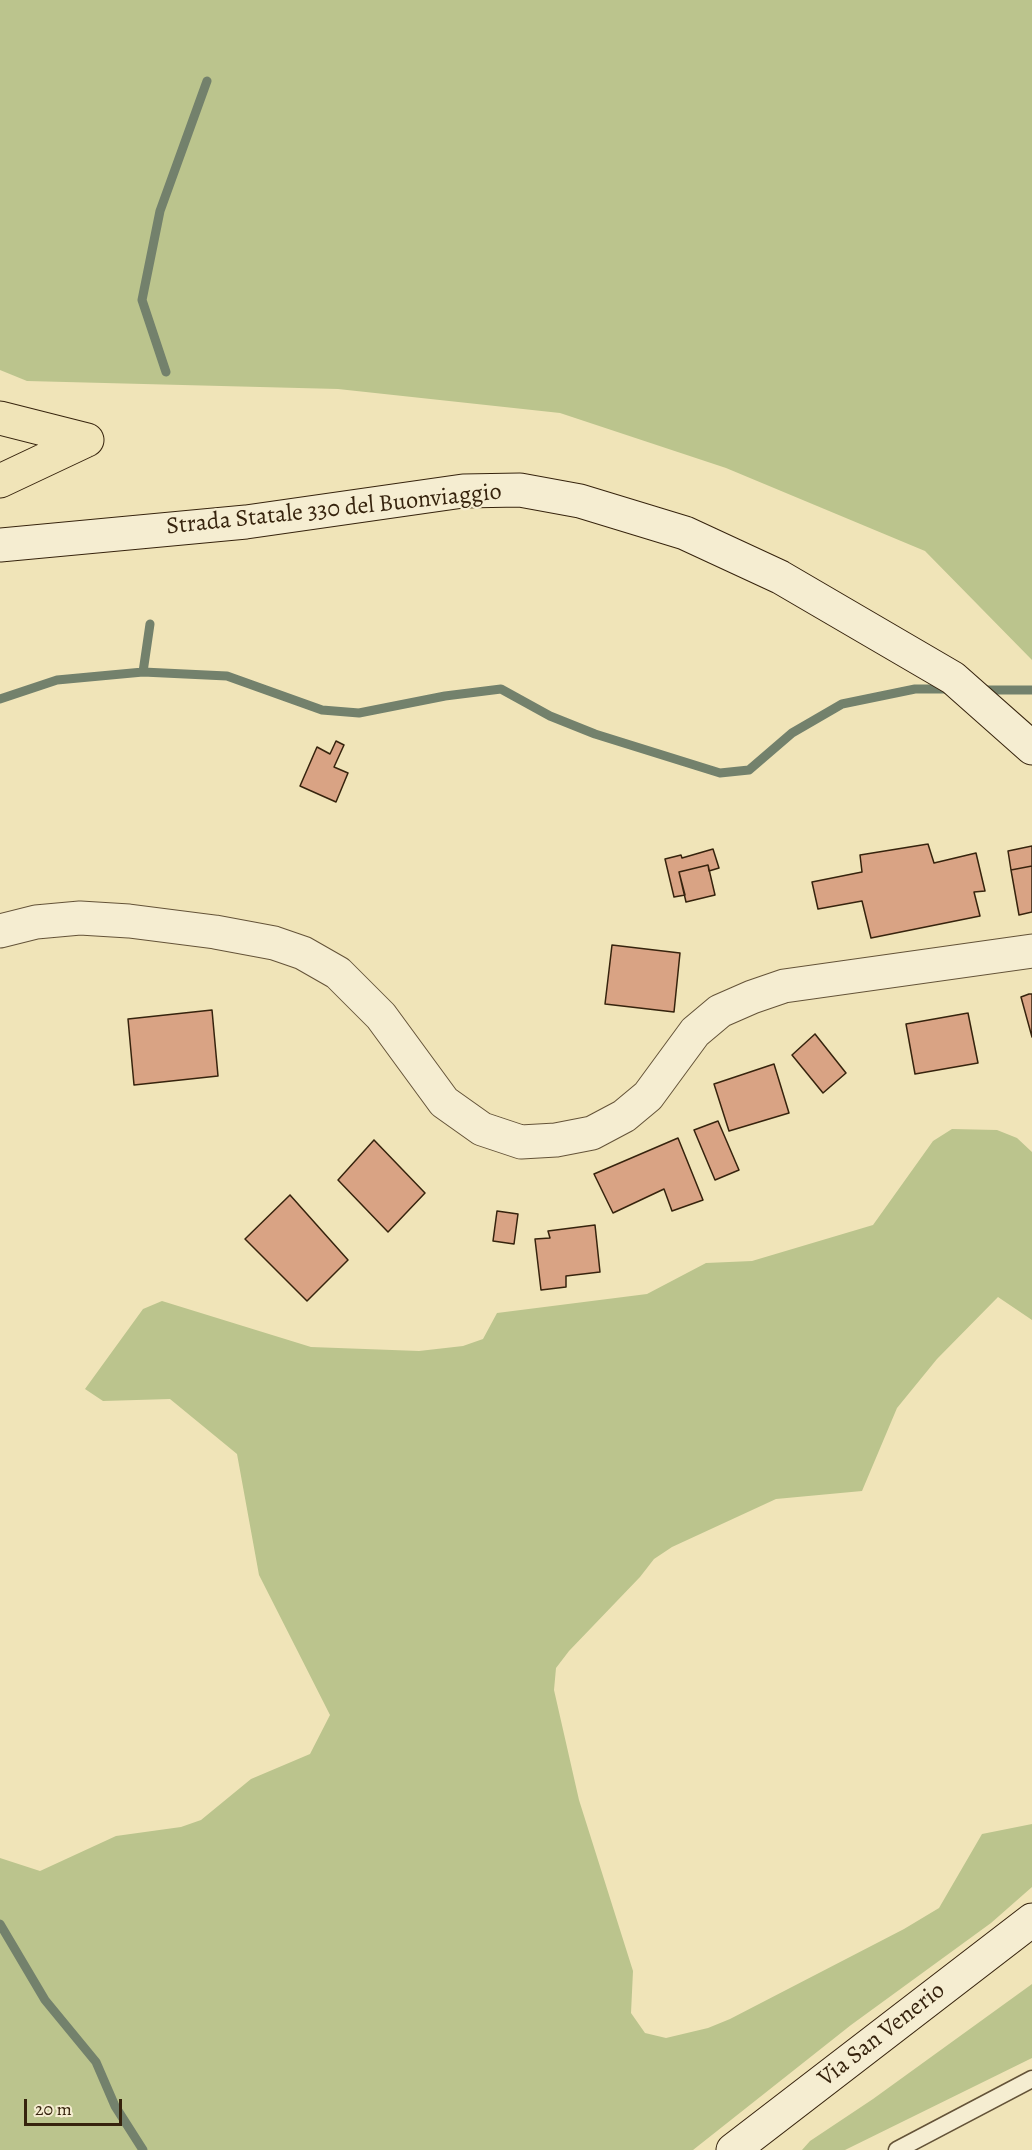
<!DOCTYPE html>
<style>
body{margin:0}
#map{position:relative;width:1032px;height:2150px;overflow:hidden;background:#f0e4b8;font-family:Alegreya,serif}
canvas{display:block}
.scale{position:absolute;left:24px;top:2099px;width:98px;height:27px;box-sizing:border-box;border:3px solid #36230d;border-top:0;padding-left:8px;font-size:18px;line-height:21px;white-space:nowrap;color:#36230d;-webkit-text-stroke:4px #f5edd1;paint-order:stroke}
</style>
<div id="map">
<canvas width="1032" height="2150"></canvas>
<div class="scale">20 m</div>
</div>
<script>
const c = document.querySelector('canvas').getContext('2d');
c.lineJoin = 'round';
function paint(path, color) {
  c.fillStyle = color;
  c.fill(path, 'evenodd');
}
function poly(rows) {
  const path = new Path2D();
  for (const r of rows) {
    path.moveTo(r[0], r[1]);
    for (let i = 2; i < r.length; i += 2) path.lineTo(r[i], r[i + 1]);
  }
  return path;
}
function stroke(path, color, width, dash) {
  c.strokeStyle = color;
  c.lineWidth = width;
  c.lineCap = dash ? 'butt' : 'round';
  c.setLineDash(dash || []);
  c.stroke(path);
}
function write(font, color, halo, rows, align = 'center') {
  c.font = font + ' Alegreya,serif';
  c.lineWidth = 4.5;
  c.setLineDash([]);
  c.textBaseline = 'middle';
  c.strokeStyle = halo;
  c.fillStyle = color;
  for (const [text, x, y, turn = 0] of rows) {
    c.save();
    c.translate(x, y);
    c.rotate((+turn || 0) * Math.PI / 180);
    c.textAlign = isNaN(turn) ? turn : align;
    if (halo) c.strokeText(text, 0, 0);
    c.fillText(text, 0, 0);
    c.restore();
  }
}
paint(poly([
 [0,0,1032,0,1032,660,925,551,726,468,560,413,338,389,27,381,0,370],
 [952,1129,997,1130,1017,1138,1032,1152,1032,1320,998,1297,937,1359,897,1408,862,1491,776,1499,672,1547,654,1559,640,1577,569,1651,556,1668,554,1690,579,1800,633,1971,631,2013,645,2033,666,2038,708,2028,730,2019,904,1929,939,1908,982,1834,1032,1824,1032,1887,991,1923,851,2025,693,2150,0,2150,0,1858,40,1871,116,1836,181,1827,201,1820,251,1779,310,1754,330,1715,259,1575,237,1454,170,1399,103,1401,85,1389,143,1309,162,1301,311,1347,419,1351,463,1346,483,1339,497,1313,647,1294,706,1263,752,1261,873,1225,933,1141],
 [1032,1984,1032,2058,845,2150,802,2150,810,2141,873,2099]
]), '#bbc48d');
stroke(poly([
 [166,372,142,300,160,211,207,81],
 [143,672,150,624],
 [980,690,1032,690],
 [0,699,57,680,143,672,227,676,322,710,359,713,445,696,501,689,550,716,595,734,720,773,749,770,792,733,842,704,915,689,952,689],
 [0,1924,45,2000,96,2062,115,2106,143,2150]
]), '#73816c', 9);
const building = poly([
 [336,741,344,745,334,767,348,773,336,802,300,786,317,747,330,754,336,741],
 [928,844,934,863,976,853,985,891,974,892,980,916,871,938,862,901,818,909,812,882,862,872,860,855,928,844],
 [1032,846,1032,866,1011,870,1008,851,1032,846],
 [713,849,719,868,709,871,708,865,679,872,685,895,674,897,665,859,681,855,682,858,713,849],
 [708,865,715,895,686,902,679,872,708,865],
 [1032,866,1032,912,1019,915,1011,870,1032,866],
 [612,945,680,953,674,1012,605,1004,612,945],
 [1029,994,1032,994,1032,1037,1021,997,1029,994],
 [212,1010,218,1076,134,1085,128,1019,212,1010],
 [968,1013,978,1063,915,1074,906,1024,968,1013],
 [815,1034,846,1073,823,1093,792,1055,815,1034],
 [774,1064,789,1113,729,1131,714,1084,774,1064],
 [718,1121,739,1170,715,1180,694,1130,718,1121],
 [678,1138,703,1200,672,1211,664,1189,613,1213,594,1174,678,1138],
 [374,1140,425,1193,388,1232,338,1180,374,1140],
 [290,1195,348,1260,307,1301,245,1239,290,1195],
 [497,1211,518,1214,514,1244,493,1241,497,1211],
 [595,1225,600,1272,566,1276,566,1287,541,1290,535,1239,550,1238,548,1231,595,1225]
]);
paint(building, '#d9a384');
stroke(building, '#36230d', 1.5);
const lane = poly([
 [897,2150,1032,2079]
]);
const street = poly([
 [0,931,36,922,80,918,129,921,215,932,274,943,303,953,338,973,381,1016,444,1102,482,1129,521,1142,556,1140,592,1133,624,1116,648,1096,695,1032,720,1011,752,997,784,986,1032,951]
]);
const secondary = poly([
 [0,545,246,522,463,491,520,490,580,501,685,533,780,577,953,678,1032,748],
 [733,2150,1032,1920]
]);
const highway = poly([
 [0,418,87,440],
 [0,481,87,440]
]);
stroke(lane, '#645338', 19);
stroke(street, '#645338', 35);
stroke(secondary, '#36230d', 35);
stroke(highway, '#36230d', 35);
stroke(lane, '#f5edd1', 16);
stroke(street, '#f5edd1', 33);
stroke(secondary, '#f5edd1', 33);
stroke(highway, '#f0e4b8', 33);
write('24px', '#36230d', '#f5edd1', [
 ["Strada Statale 330 del Buonviaggio",334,510,-6],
 ["Via San Venerio",882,2035,-38]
]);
</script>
